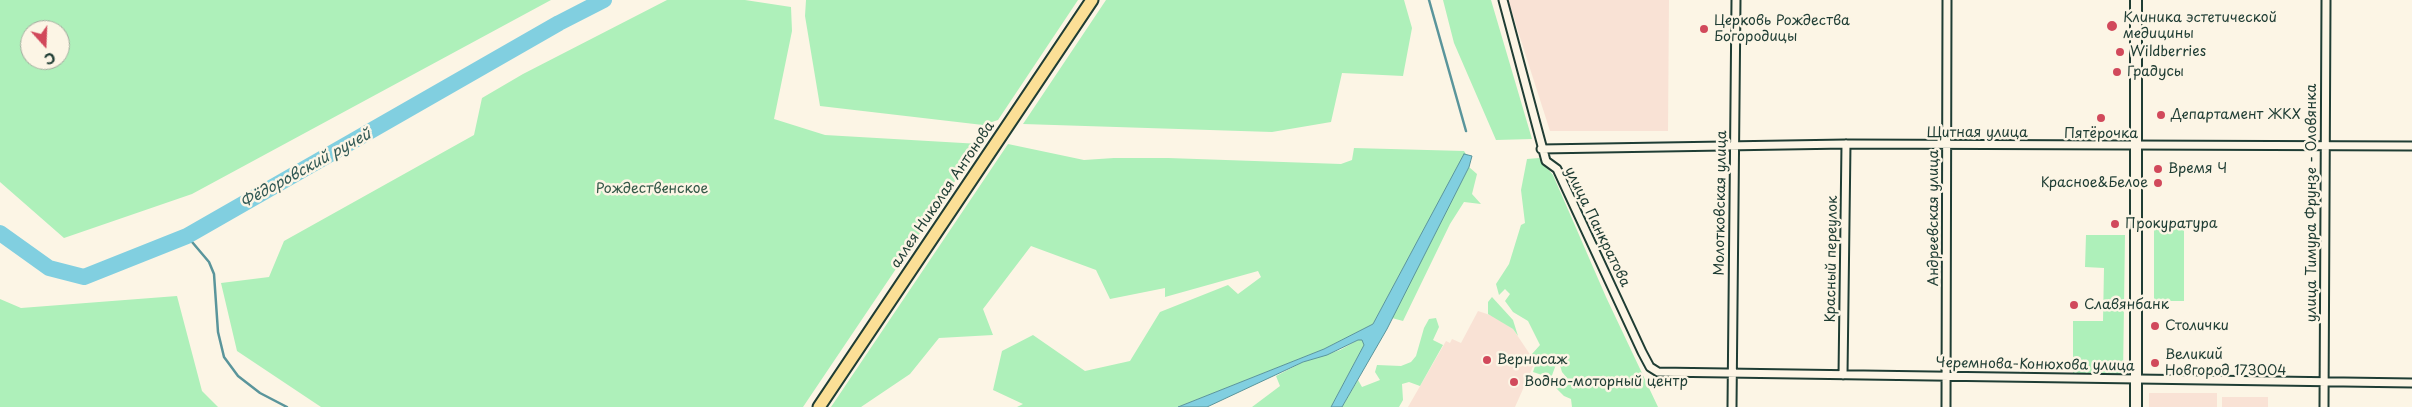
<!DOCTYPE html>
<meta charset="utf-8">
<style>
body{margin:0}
#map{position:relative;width:2412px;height:407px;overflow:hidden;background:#fcf5e5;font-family:"Playpen Sans",sans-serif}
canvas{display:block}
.north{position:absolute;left:20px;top:20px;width:50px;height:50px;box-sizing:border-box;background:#fcf5e5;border:1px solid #a4ab9e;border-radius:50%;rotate:160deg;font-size:14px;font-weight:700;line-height:20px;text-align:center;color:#1f3d34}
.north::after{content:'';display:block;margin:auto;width:18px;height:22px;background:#d1495b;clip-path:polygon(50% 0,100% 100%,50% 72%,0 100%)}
</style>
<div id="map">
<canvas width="2412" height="407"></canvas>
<div class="north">С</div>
</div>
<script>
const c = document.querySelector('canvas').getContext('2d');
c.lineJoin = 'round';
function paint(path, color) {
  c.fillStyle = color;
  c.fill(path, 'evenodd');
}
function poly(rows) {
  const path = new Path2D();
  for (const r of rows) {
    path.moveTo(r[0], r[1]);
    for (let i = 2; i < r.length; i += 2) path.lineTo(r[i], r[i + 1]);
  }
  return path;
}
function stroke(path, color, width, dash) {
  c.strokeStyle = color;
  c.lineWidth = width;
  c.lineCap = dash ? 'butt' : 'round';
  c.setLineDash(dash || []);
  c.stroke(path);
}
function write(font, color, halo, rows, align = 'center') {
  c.font = font + ' "Playpen Sans",sans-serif';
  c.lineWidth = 5;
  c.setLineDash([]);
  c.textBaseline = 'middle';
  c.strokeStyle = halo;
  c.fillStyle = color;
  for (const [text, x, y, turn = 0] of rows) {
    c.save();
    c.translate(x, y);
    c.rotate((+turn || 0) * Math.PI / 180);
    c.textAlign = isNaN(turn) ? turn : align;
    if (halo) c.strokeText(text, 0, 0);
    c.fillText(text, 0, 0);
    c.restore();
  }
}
paint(poly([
 [1508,0,1669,0,1668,131,1550,131],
 [1478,311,1493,316,1513,329,1535,362,1515,407,1408,407,1446,341,1450,343,1452,339,1461,343],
 [2149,393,2217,393,2217,407,2149,407],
 [2222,397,2268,397,2268,407,2222,407]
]), '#f9e2d5');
paint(poly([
 [0,0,551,0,192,194,64,238,0,182],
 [30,30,60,30,60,60,30,60],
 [667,0,745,0,791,7,792,31,774,119,825,135,980,144,803,407,321,407,237,351,221,283,269,277,284,241,474,135,482,98,523,74],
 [806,0,1078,0,998,120,983,125,820,106,805,16],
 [1106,0,1404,0,1412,28,1403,76,1342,73,1331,122,1272,132,1023,124],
 [1443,0,1491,0,1532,139,1496,140,1454,43],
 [1008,144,1084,160,1114,158,1168,158,1341,164,1352,160,1354,148,1464,151,1466,154,1464,155,1373,324,1324,349,1178,407,1017,407,1023,404,993,390,1002,351,1033,335,1085,371,1130,361,1160,312,1228,285,1238,294,1261,277,1258,271,1165,297,1165,288,1110,299,1096,270,1031,246,983,309,993,335,939,338,910,374,861,407,831,407],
 [1539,158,1553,175,1606,297,1658,407,1572,407,1571,399,1564,396,1554,386,1567,378,1562,372,1558,359,1551,378,1533,372,1536,363,1532,354,1540,345,1528,321,1513,312,1505,301,1510,294,1505,289,1499,295,1496,284,1509,264,1521,225,1525,223,1521,190,1527,159],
 [1469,167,1477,174,1472,194,1481,204,1464,202,1450,224,1403,321,1392,318],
 [2154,227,2184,227,2184,301,2154,301],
 [2086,235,2125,235,2123,376,2073,376,2073,321,2103,321,2104,268,2085,267],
 [177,296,202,391,218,407,0,407,0,299,21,308],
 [1492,297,1513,320,1518,336,1513,329,1488,314,1488,302],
 [1436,318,1439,327,1433,340,1443,345,1420,386,1409,382,1402,384,1403,400,1399,407,1342,407,1358,380,1362,387,1380,380,1375,372,1377,365,1401,366,1411,362,1416,356,1424,328,1429,319],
 [1358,340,1363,340,1364,345,1331,407,1252,407,1280,386,1276,376,1303,362,1340,350]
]), '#aef0ba');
const water = poly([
 [1464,154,1472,156,1469,167,1387,329,1342,407,1331,407,1364,345,1362,340,1358,340,1327,355,1303,362,1207,407,1178,407,1324,349,1373,324,1464,154]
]);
paint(water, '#81cfe0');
stroke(water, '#5a959b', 1);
stroke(poly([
 [1429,0,1466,131],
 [187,236,209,262,214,274,218,332,224,357,238,376,260,393,287,407]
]), '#5a959b', 2.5);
stroke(poly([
 [0,233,49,268,84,277,187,236,559,23,604,0]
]), '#81cfe0', 16);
const minor = poly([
 [1503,0,1546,161,1557,169,1642,352,1650,367,1658,372,2412,383],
 [1541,149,1846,144,2412,146],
 [1843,375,1846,144],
 [1732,407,1736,0],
 [1946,407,1947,0],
 [2324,407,2326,0]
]);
const secondary = poly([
 [2136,407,2136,0]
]);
const primary = poly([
 [819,407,1092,0]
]);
stroke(minor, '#1f3d34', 11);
stroke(secondary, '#1f3d34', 14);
stroke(primary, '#1f3d34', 15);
stroke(minor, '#fcf5e5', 7);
stroke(secondary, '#fcf5e5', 10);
stroke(primary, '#fbdf96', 11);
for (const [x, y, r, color] of [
 [2112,26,6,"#d1495b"],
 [1704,29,5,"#d1495b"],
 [2120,52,5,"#d1495b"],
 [2117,72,5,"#d1495b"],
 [2161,115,5,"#d1495b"],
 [2101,118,5,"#d1495b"],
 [2158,169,5,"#d1495b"],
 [2158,183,5,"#d1495b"],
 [2115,224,5,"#d1495b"],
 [2074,305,5,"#d1495b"],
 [2155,326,5,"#d1495b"],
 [1487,360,5,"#d1495b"],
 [2155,363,5,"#d1495b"],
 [1514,382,5,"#d1495b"]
]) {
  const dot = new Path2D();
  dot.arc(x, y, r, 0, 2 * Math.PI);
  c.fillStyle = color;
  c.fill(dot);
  stroke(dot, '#fcf5e5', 2);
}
write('14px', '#1f3d34', '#fcf5e5', [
 ["Клиника эстетической",2123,18],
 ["медицины",2123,34],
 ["Церковь Рождества",1714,21],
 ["Богородицы",1714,37],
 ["Wildberries",2130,52],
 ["Градусы",2127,72],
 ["Департамент ЖКХ",2171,115],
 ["Пятёрочка",2101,134,"center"],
 ["Время Ч",2168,169],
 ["Красное&Белое",2148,183,"right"],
 ["Прокуратура",2125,224],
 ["Славянбанк",2084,305],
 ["Столички",2165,326],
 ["Великий",2165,355],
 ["Новгород 173004",2165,371],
 ["Вернисаж",1497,360],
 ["Водно-моторный центр",1524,382]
], 'left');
write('14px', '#1f3d34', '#fcf5e5', [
 ["Щитная улица",1977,133],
 ["аллея Николая Антонова",943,195,-56],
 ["Молотковская улица",1721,203,-89],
 ["улица Тимура Фрунзе - Оловянка",2312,203,-90],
 ["Андреевская улица",1934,218,-90],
 ["улица Панкратова",1597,227,64],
 ["Красный переулок",1832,259,-89],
 ["Черемнова-Конюхова улица",2035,365,1]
]);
write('14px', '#345848', '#fcf5e5', [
 ["Рождественское",652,189]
]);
write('italic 15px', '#335a56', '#fcf5e5', [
 ["Фёдоровский ручей",306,169,-29]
]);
</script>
